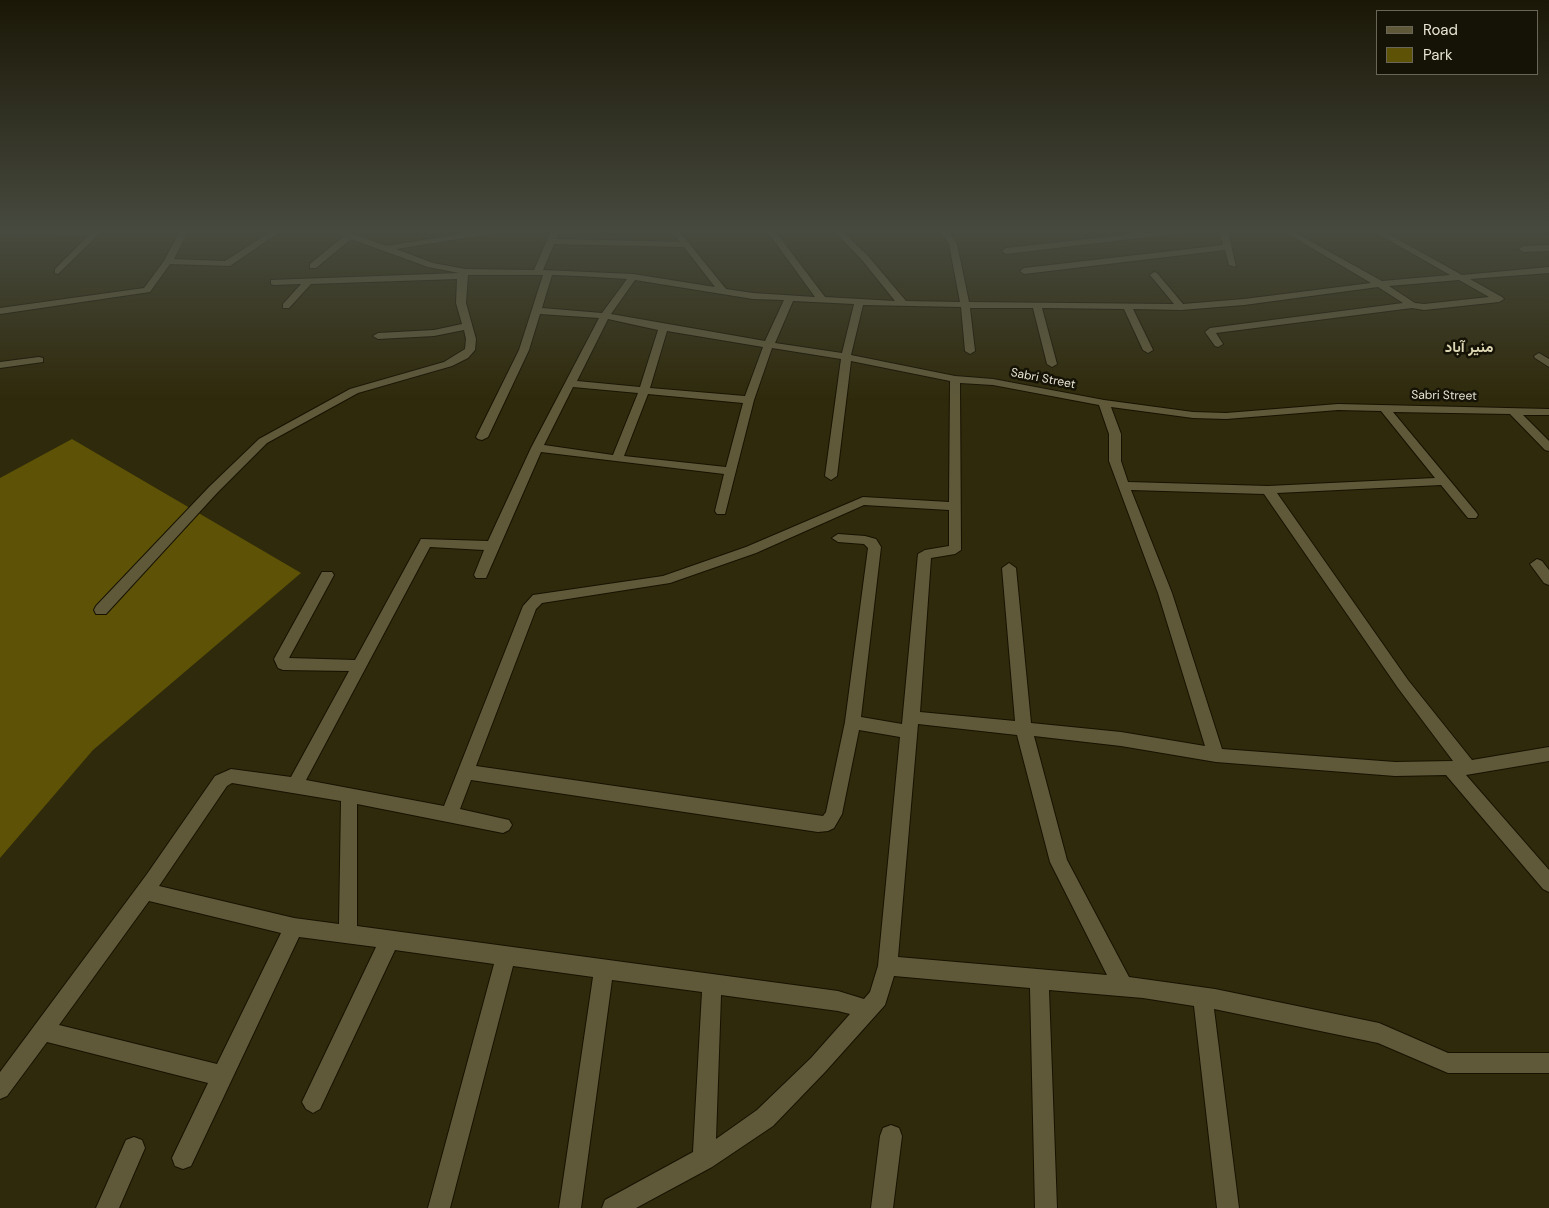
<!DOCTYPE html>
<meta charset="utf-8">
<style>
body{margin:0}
#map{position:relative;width:1549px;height:1208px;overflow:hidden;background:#2f2a0b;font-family:"DM Sans",sans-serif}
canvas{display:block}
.legend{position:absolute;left:1376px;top:10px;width:162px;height:65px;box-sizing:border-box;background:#151206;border:1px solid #696658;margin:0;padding:6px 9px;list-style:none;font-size:15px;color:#e8e5d4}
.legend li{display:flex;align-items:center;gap:10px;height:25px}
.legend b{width:25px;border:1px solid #696658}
</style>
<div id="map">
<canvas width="1549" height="1208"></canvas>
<ul class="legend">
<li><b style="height:6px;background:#5f593a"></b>Road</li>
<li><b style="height:14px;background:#5d5206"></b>Park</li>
</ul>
</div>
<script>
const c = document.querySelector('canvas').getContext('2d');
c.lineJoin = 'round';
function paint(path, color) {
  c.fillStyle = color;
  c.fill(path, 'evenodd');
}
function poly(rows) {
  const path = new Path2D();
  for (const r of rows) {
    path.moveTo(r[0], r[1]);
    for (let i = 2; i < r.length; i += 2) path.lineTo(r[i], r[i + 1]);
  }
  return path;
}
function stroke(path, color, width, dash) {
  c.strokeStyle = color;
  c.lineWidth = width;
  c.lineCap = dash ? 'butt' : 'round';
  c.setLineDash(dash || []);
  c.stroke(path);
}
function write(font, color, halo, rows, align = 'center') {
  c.font = font + ' "DM Sans",Vazirmatn,sans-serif';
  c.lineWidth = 5;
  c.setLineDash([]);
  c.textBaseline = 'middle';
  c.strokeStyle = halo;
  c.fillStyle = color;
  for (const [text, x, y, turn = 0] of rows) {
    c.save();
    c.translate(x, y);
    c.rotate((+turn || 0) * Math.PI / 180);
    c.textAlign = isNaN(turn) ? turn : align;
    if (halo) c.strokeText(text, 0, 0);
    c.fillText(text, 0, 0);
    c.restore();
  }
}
paint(poly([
 [72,439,301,573,93,750,0,858,0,478]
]), '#5d5206');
const minor = poly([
 [0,231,97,231,100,233,58,274,55,273,55,269,89,235,0,234,0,231],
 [180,231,188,231,174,259,225,261,272,231,281,231,230,266,170,264,150,292,0,314,0,308,144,288,164,261,180,231],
 [334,231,345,231,386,246,481,231,499,231,495,233,396,249,433,263,465,269,534,270,551,231,559,231,556,239,680,242,671,231,679,231,726,289,753,293,815,297,767,231,775,231,825,297,895,301,862,260,834,231,842,231,868,256,906,301,960,302,949,244,940,231,948,231,957,244,969,302,1174,304,1150,275,1154,272,1157,273,1183,304,1244,299,1371,283,1283,231,1292,231,1382,281,1450,275,1373,231,1383,231,1462,275,1549,267,1549,273,1470,279,1502,297,1504,299,1499,302,1424,310,1412,308,1216,333,1223,344,1218,347,1215,346,1205,332,1210,328,1403,303,1378,287,1244,305,1181,310,1133,309,1153,350,1148,353,1143,350,1124,309,1042,308,1057,364,1052,367,1047,364,1033,308,970,308,975,351,970,354,965,351,961,307,863,305,851,355,955,376,993,379,1104,400,1193,412,1226,413,1338,404,1549,409,1549,415,1523,415,1549,441,1549,451,1545,450,1510,414,1393,412,1476,512,1478,515,1476,518,1468,518,1441,485,1277,493,1408,680,1472,760,1549,747,1549,761,1466,775,1549,870,1549,892,1543,889,1446,775,1395,776,1216,762,1121,746,1034,736,1067,860,1129,977,1215,989,1379,1023,1448,1053,1549,1053,1549,1073,1448,1073,1378,1043,1214,1009,1239,1208,1217,1208,1194,1006,1143,998,1049,990,1057,1208,1035,1208,1030,988,894,976,885,1005,825,1072,773,1126,712,1167,636,1208,602,1208,605,1200,693,1152,702,992,612,980,581,1208,559,1208,593,977,513,966,450,1208,428,1208,494,964,395,950,320,1109,313,1113,306,1109,302,1102,376,947,299,937,191,1166,183,1169,175,1166,172,1158,208,1083,47,1042,7,1096,0,1099,0,1072,147,874,215,776,231,769,291,777,349,671,283,670,278,668,274,659,322,572,332,572,334,575,289,658,355,660,421,539,488,541,531,448,599,318,540,314,529,350,488,437,482,440,478,439,476,437,519,350,543,275,468,275,466,303,476,339,475,350,468,358,452,366,358,393,267,443,217,493,106,614,96,614,94,610,96,606,209,487,259,439,350,389,444,362,465,349,466,339,464,330,434,336,378,339,373,336,378,333,434,330,462,324,456,303,457,279,311,284,289,308,283,308,283,304,301,284,274,285,271,284,271,280,459,273,428,267,351,239,316,268,310,268,310,264,344,236,334,231],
 [554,244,684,247,715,287,633,274,543,270,554,244],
 [552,275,579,276,627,279,602,313,542,308,552,275],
 [635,280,753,299,784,300,765,341,611,314,635,280],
 [1459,280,1489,297,1424,304,1415,303,1389,286,1459,280],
 [793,301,854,304,842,353,775,343,793,301],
 [608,319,658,330,640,387,577,381,608,319],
 [667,331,763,347,745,396,650,388,667,331],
 [772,348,841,359,825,476,831,480,837,476,851,361,950,381,949,502,863,497,746,547,663,576,533,595,523,606,444,806,306,780,430,547,484,550,474,575,476,578,486,578,541,452,724,474,715,511,717,514,725,514,754,400,772,348],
 [960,383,993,385,1099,405,1109,434,1109,461,1158,593,1205,746,1121,732,1031,723,1016,568,1009,563,1002,568,1015,721,920,712,931,558,955,554,961,550,960,383],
 [573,387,638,393,613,455,544,445,573,387],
 [648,394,743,403,726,467,624,456,648,394],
 [1111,407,1193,418,1226,419,1338,410,1381,411,1435,478,1268,486,1128,482,1121,461,1121,434,1111,407],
 [1131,490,1264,494,1398,688,1453,761,1395,762,1222,749,1172,593,1131,490],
 [864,505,949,510,949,546,925,550,918,554,902,724,861,717,881,547,876,539,865,536,838,534,832,538,838,542,864,544,868,548,845,722,826,812,823,816,476,766,536,609,542,603,670,583,756,553,864,505],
 [918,724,1017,735,1050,862,1107,975,898,957,918,724],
 [859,730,900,737,878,966,870,992,864,999,838,991,357,926,357,804,503,833,509,830,512,825,509,820,460,809,471,780,818,832,828,831,834,828,842,814,859,730],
 [232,783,341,801,339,924,294,918,159,886,227,786,232,783],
 [149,901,281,933,217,1064,59,1025,149,901],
 [721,995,838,1011,850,1014,811,1058,757,1110,716,1139,721,995],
 [1161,231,1184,231,1180,233,1006,254,1002,251,1006,248,1161,231],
 [1220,231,1228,231,1236,267,1229,265,1225,250,1024,274,1020,271,1024,268,1223,245,1220,231],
 [1549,245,1549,251,1523,252,1519,249,1523,246,1549,245],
 [1539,353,1549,359,1549,367,1535,358,1534,356,1539,353],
 [39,357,43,358,43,362,0,368,0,362,39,357],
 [1537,559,1542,561,1549,570,1549,585,1544,583,1530,564,1537,559],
 [891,1125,899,1128,902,1136,893,1208,871,1208,880,1136,883,1128,891,1125],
 [134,1137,142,1140,145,1148,119,1208,96,1208,126,1140,134,1137]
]);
stroke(minor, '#171200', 2);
paint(minor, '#5f593a');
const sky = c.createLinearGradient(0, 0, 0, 400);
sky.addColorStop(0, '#1a1706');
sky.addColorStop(0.58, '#474a3f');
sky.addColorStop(1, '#474a3f00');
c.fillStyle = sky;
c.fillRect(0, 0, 1549, 400);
write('12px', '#e8e5d4', '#151206', [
 ["Sabri Street",1043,379,11],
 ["Sabri Street",1444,396,1]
]);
write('bold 15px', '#dcd6b3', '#151206', [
 ["منیر آباد",1469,348]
]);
</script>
